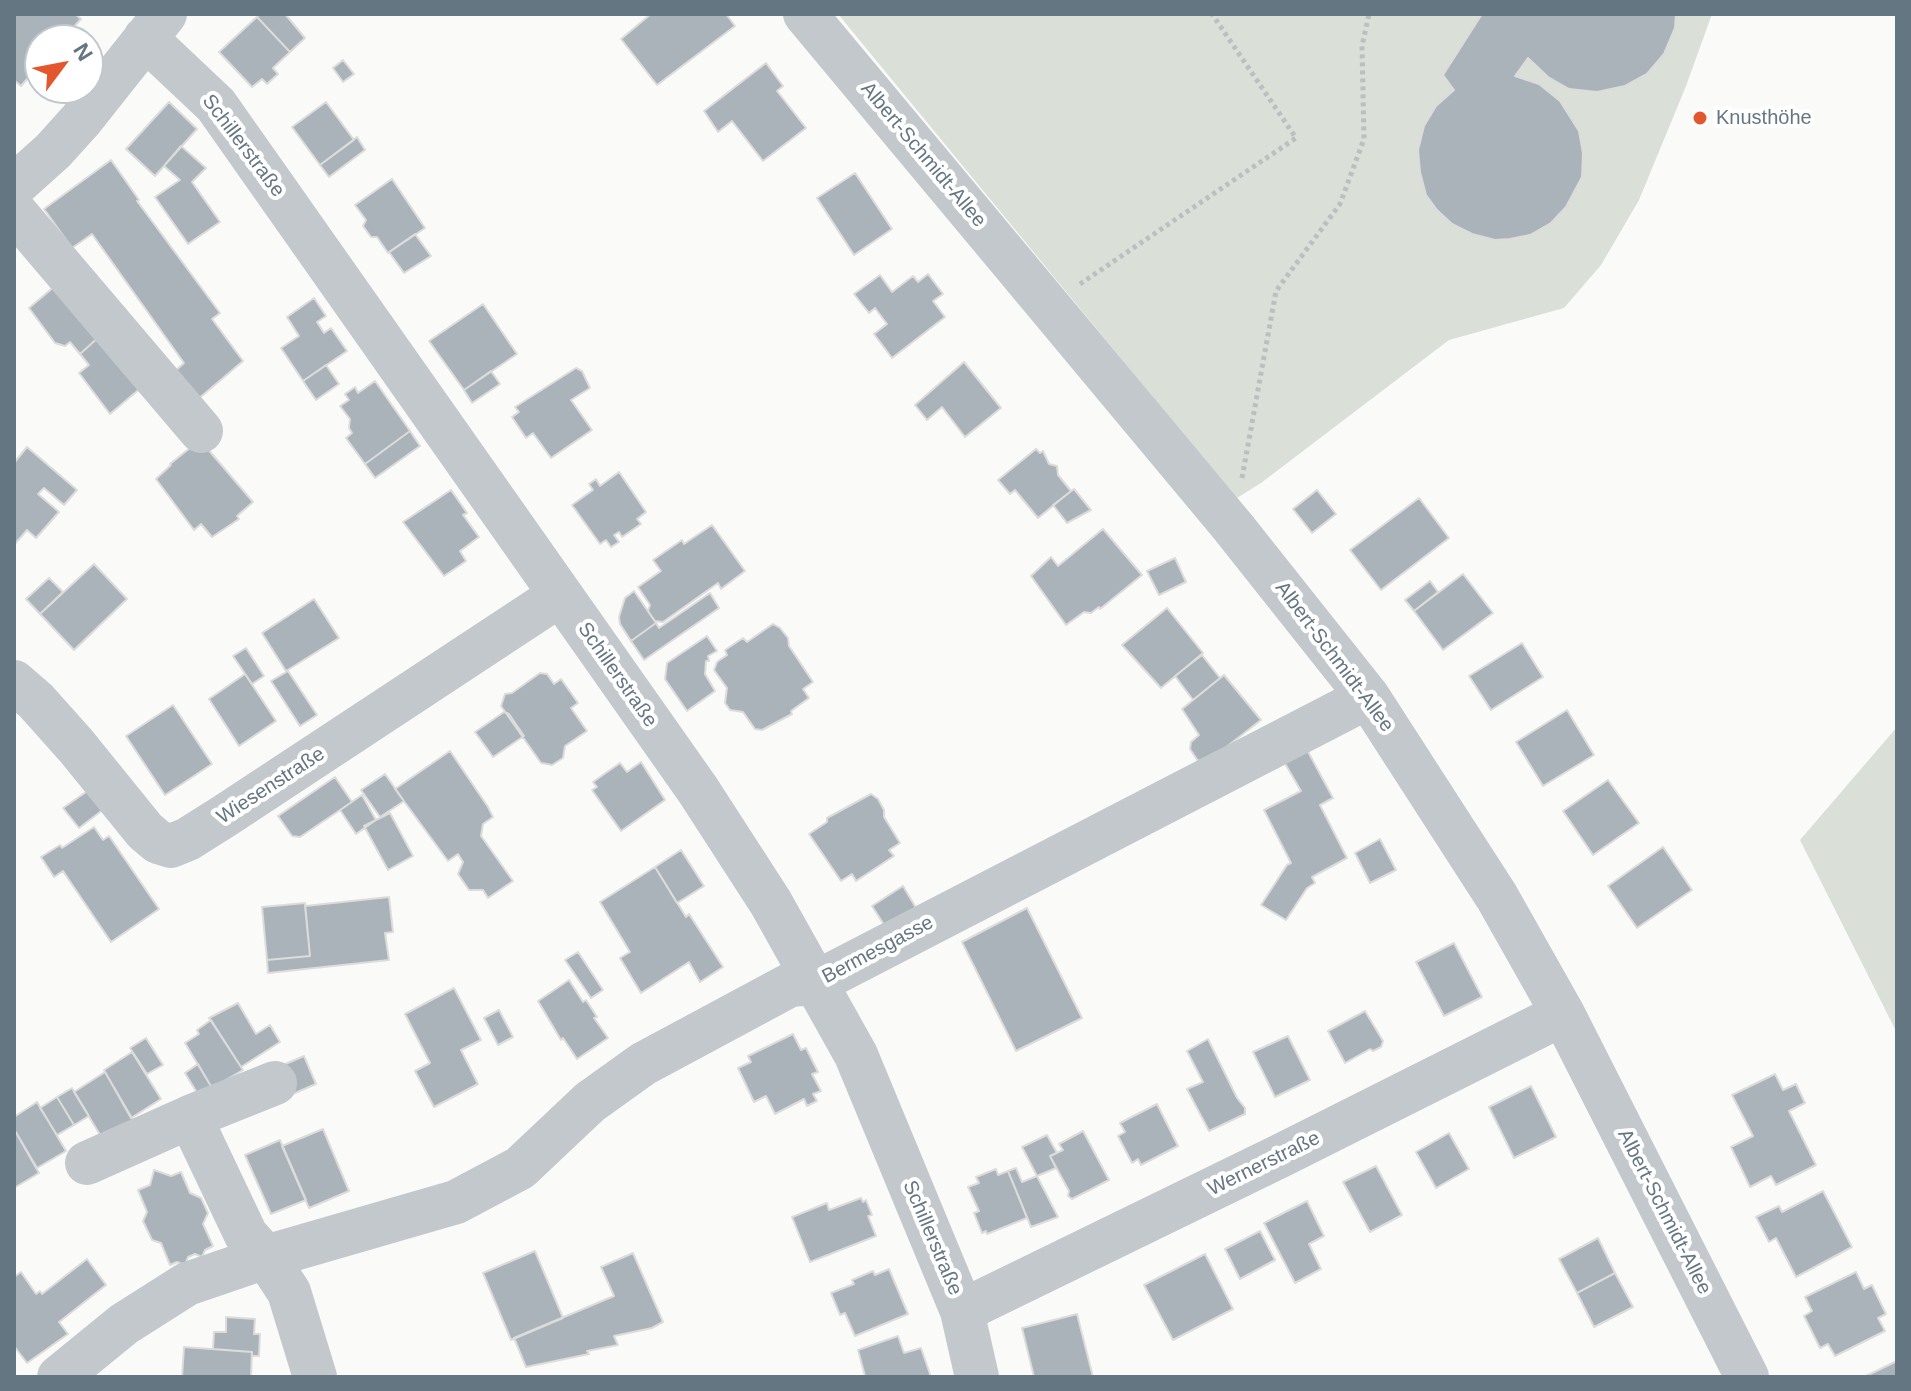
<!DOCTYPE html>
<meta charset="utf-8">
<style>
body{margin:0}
#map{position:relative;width:1911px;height:1391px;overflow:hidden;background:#fafaf8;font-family:Helvetica,sans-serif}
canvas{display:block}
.frame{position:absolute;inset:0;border:16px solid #657683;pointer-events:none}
.north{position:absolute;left:24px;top:24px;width:80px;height:80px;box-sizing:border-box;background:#fff;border:2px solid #c1c8cd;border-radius:50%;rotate:58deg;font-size:22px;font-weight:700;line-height:32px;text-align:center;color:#657683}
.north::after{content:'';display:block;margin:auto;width:28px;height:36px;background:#e4572e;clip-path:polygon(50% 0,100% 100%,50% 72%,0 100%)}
</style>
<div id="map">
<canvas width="1911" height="1391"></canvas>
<div class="frame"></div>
<div class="north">N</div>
</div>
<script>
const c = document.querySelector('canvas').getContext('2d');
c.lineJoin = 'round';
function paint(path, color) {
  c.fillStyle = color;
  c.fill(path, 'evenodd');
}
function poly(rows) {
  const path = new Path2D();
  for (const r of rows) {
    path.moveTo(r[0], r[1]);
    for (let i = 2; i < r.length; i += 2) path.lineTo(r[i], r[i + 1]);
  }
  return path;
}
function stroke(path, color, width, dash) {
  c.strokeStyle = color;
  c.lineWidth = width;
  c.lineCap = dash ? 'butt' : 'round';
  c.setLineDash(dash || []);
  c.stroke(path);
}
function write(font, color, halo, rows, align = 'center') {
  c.font = font + ' Helvetica,sans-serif';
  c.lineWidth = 8;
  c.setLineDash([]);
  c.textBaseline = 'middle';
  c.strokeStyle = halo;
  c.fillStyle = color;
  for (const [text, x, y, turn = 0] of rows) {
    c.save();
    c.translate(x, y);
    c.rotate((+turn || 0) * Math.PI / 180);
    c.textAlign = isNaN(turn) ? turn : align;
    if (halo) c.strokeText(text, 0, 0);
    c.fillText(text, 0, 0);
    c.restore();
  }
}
paint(poly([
 [838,14,1712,14,1686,86,1639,200,1601,265,1564,308,1449,340,1261,483,1232,501,1155,400],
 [1897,727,1897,1033,1800,840]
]), '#dadfd7');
const building = poly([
 [17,14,75,14,81,19,62,40,40,40,40,64,21,86,14,80,14,17,17,14],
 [260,14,285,14,305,38,290,52,257,17,260,14],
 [651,14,726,14,735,26,657,85,621,39,651,14],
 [1482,14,1676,14,1675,28,1664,54,1647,74,1625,86,1597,92,1569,89,1548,77,1528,58,1515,76,1539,84,1560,101,1579,131,1583,153,1582,177,1566,207,1551,223,1530,235,1510,239,1495,240,1472,234,1452,224,1437,210,1426,195,1420,172,1418,150,1424,126,1436,106,1454,90,1443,75,1482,14],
 [257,17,290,52,273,68,278,74,267,84,262,79,252,87,219,52,257,17],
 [343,60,354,74,343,82,333,68,343,60],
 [766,63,783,86,777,91,806,128,763,161,732,121,718,132,704,111,766,63],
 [169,102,197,129,155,176,126,149,169,102],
 [326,102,354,140,320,165,292,127,326,102],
 [357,137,365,150,329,177,320,165,357,137],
 [181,146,206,168,192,182,220,222,188,244,155,197,180,180,164,166,181,146],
 [111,160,139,200,137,201,220,313,212,319,243,361,197,400,173,373,184,363,92,234,72,248,44,209,111,160],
 [855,173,892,229,854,255,817,198,855,173],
 [392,179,425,228,388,253,377,237,371,237,363,226,366,220,355,205,392,179],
 [415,234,431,256,404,273,389,252,415,234],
 [928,274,943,294,933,301,945,317,892,358,874,334,887,324,875,308,869,313,854,294,880,275,892,292,913,276,918,282,928,274],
 [61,281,101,335,80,354,70,342,65,346,55,343,29,308,61,281],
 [314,298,326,316,317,322,324,333,331,328,347,351,303,381,281,348,299,336,287,317,314,298],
 [483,304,517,354,464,390,429,341,483,304],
 [101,335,149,381,110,414,79,373,89,365,80,354,101,335],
 [964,362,1001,408,965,437,942,407,927,420,915,405,964,362],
 [326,365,339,384,316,400,303,381,326,365],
 [576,368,582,371,590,388,571,400,592,430,551,458,533,433,526,438,512,417,519,412,515,407,576,368],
 [491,371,500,384,472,403,464,390,491,371],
 [375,381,410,431,365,464,346,438,352,433,349,428,350,419,340,406,349,400,345,394,355,387,358,393,375,381],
 [410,431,420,446,375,478,365,464,410,431],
 [200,440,253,502,237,516,239,519,212,537,201,524,194,530,156,479,171,465,170,464,200,440],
 [27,447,77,490,64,505,44,488,38,494,59,512,36,538,27,530,14,545,14,463,27,447],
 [1036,449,1040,453,1043,451,1049,464,1057,466,1058,475,1071,491,1038,518,1015,490,1010,494,998,480,1036,449],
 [619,472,646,512,637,519,641,524,622,537,619,532,614,535,619,542,611,547,606,540,600,544,572,505,593,490,589,484,596,479,600,486,619,472],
 [1074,489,1091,510,1067,523,1053,505,1074,489],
 [451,490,467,513,463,515,479,537,460,551,466,561,444,576,403,522,451,490],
 [1317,490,1336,514,1312,533,1293,509,1317,490],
 [1419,498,1449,538,1381,590,1350,550,1419,498],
 [712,525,745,571,721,589,718,583,663,622,655,621,648,611,650,605,638,587,661,571,653,560,682,540,684,544,712,525],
 [1103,529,1142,575,1100,609,1099,607,1091,613,1084,612,1066,625,1031,576,1051,557,1058,566,1103,529],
 [1175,558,1186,582,1159,595,1147,571,1175,558],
 [94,564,127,599,74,650,40,614,94,564],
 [1463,574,1493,613,1443,650,1414,611,1463,574],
 [49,578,63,592,40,614,26,599,49,578],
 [1430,581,1438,592,1414,611,1405,600,1430,581],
 [634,591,656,623,631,641,620,624,619,617,625,598,634,591],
 [710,593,719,608,644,660,631,641,656,623,659,628,710,593],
 [314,599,339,638,286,671,262,633,314,599],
 [1167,608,1203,653,1161,688,1122,645,1167,608],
 [773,624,780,628,788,638,789,646,813,682,803,689,809,698,791,711,792,714,762,730,755,729,743,712,730,710,725,703,727,688,714,670,717,662,727,655,725,650,743,638,747,642,773,624],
 [707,636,717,651,708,656,709,661,706,661,705,674,715,691,687,711,665,679,667,663,707,636],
 [1522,643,1543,677,1491,710,1469,676,1522,643],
 [246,648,264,676,252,684,233,656,246,648],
 [1202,655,1220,678,1193,700,1175,676,1202,655],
 [288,671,317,715,300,726,271,681,288,671],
 [540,673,547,674,554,684,561,679,578,703,571,708,587,731,565,746,563,758,552,765,541,763,501,706,505,694,512,693,540,673],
 [245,674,276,721,239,746,209,699,245,674],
 [1224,675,1261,720,1216,755,1198,761,1190,749,1191,742,1199,735,1182,709,1224,675],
 [173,705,212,764,165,795,126,736,173,705],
 [1567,710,1594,755,1543,786,1516,742,1567,710],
 [504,712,509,714,524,736,493,757,475,732,504,712],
 [1306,748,1333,798,1320,805,1347,858,1312,877,1315,883,1307,888,1286,920,1261,905,1287,865,1291,863,1264,810,1301,791,1283,760,1306,748],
 [450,751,488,807,493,817,483,824,481,836,513,881,488,898,483,890,469,890,458,874,463,862,458,854,448,861,395,789,450,751],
 [641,762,665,800,621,831,592,790,597,787,593,782,620,763,627,772,641,762],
 [385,774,404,801,380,817,361,790,385,774],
 [335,777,352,802,300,837,292,836,278,816,335,777],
 [1608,780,1639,823,1593,855,1563,811,1608,780],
 [89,790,104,809,79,828,63,808,89,790],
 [871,794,878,799,884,810,884,817,900,843,889,850,894,856,856,881,852,874,841,881,809,834,827,822,827,818,871,794],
 [362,795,376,820,356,834,340,810,362,795],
 [390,813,413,856,388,870,364,826,390,813],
 [94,827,103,840,109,836,159,909,111,942,63,871,54,877,41,857,60,845,62,848,94,827],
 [1380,839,1396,870,1370,883,1355,853,1380,839],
 [1663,847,1692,890,1637,928,1608,886,1663,847],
 [681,850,704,886,677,903,655,867,681,850],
 [655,867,686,917,689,914,723,967,700,982,689,962,641,993,620,958,630,952,600,902,655,867],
 [903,886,922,918,890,934,872,906,903,886],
 [389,897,393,932,385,933,389,960,268,973,267,960,310,956,305,906,389,897],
 [305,903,310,956,267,960,262,907,305,903],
 [1027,908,1082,1018,1016,1051,962,942,1027,908],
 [1454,943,1482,997,1444,1016,1416,962,1454,943],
 [578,952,603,990,591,998,565,960,578,952],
 [569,980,583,1002,586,1000,597,1017,594,1018,608,1038,577,1059,563,1038,561,1040,538,1001,569,980],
 [454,988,481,1040,461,1050,478,1084,434,1107,415,1071,430,1063,405,1014,454,988],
 [238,1003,256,1034,270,1025,280,1042,241,1067,209,1018,238,1003],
 [499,1010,513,1037,498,1045,484,1018,499,1010],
 [1365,1011,1383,1041,1381,1047,1373,1051,1370,1049,1345,1063,1328,1031,1365,1011],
 [211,1020,243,1070,212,1088,185,1043,199,1034,197,1030,211,1020],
 [793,1034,801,1050,806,1048,818,1072,812,1074,821,1091,813,1094,817,1101,807,1106,804,1099,775,1114,766,1096,754,1102,738,1068,751,1062,748,1056,793,1034],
 [1288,1036,1310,1080,1275,1097,1253,1052,1288,1036],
 [146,1038,163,1065,147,1074,130,1048,146,1038],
 [1208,1039,1237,1098,1245,1108,1245,1114,1209,1131,1187,1089,1203,1082,1187,1051,1208,1039],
 [132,1052,161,1099,131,1118,104,1070,132,1052],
 [304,1056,316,1084,288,1096,276,1068,304,1056],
 [198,1064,212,1088,199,1096,185,1073,198,1064],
 [105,1072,133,1120,102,1138,74,1092,105,1072],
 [1775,1074,1783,1090,1796,1084,1805,1103,1789,1111,1816,1165,1776,1185,1771,1176,1750,1187,1731,1147,1753,1136,1732,1095,1775,1074],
 [1531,1086,1556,1137,1514,1158,1489,1107,1531,1086],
 [72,1088,89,1116,74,1125,57,1097,72,1088],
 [57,1097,74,1125,57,1135,40,1108,57,1097],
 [37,1102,66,1151,37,1168,14,1129,14,1117,37,1102],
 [1157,1104,1178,1146,1141,1165,1138,1159,1132,1163,1118,1136,1125,1132,1120,1123,1157,1104],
 [14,1129,39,1173,14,1188,14,1129],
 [323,1129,349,1191,309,1208,282,1146,323,1129],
 [1083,1131,1109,1180,1072,1199,1068,1196,1069,1191,1050,1156,1063,1150,1059,1144,1083,1131],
 [1449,1133,1469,1169,1436,1188,1416,1152,1449,1133],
 [1047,1135,1057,1153,1050,1156,1056,1168,1037,1176,1022,1147,1047,1135],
 [280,1140,306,1200,271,1214,245,1155,280,1140],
 [1376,1166,1402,1215,1370,1232,1343,1182,1376,1166],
 [1016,1168,1022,1182,1037,1176,1058,1217,1031,1227,1008,1171,1016,1168],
 [996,1169,998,1175,1008,1171,1027,1218,987,1234,986,1231,982,1233,974,1213,979,1211,968,1187,979,1183,976,1177,996,1169],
 [154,1170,171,1176,181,1172,190,1193,201,1198,208,1213,203,1224,213,1246,205,1250,202,1257,195,1254,188,1257,185,1265,177,1262,170,1265,161,1243,152,1240,143,1221,147,1212,138,1190,150,1185,154,1170],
 [1823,1191,1852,1247,1796,1277,1776,1238,1769,1242,1756,1217,1779,1206,1782,1212,1823,1191],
 [861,1198,863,1202,866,1200,872,1215,868,1216,876,1236,810,1262,792,1217,827,1203,829,1210,861,1198],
 [1307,1201,1324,1236,1309,1244,1321,1269,1295,1283,1264,1223,1307,1201],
 [1260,1231,1275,1260,1240,1279,1225,1249,1260,1231],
 [1598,1238,1615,1273,1577,1293,1559,1259,1598,1238],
 [535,1251,563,1318,511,1340,483,1273,535,1251],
 [633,1253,663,1322,652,1328,614,1336,618,1345,587,1351,589,1354,526,1367,514,1338,614,1296,601,1267,633,1253],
 [1205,1254,1233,1309,1173,1340,1144,1285,1205,1254],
 [87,1259,106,1285,59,1322,68,1334,27,1363,14,1346,14,1277,21,1272,36,1294,40,1291,42,1294,87,1259],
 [889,1269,908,1314,855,1336,845,1313,840,1315,831,1293,854,1284,852,1280,873,1271,875,1275,889,1269],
 [1856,1272,1864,1289,1872,1285,1886,1314,1878,1318,1885,1331,1835,1356,1828,1344,1820,1348,1804,1316,1812,1311,1805,1297,1856,1272],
 [1615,1273,1633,1307,1594,1327,1577,1293,1615,1273],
 [1077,1314,1093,1377,1034,1377,1022,1328,1077,1314],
 [226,1317,255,1319,254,1334,260,1334,259,1356,252,1356,252,1352,213,1349,214,1332,226,1332,226,1317],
 [898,1336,904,1353,921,1348,931,1377,862,1377,865,1376,858,1350,898,1336],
 [184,1347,252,1352,251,1377,182,1377,184,1347],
 [1897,1361,1897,1377,1864,1377,1897,1361]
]);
paint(building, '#aab3b9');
stroke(building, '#dcdcda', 2);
stroke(poly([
 [1080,284,1296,138,1212,14],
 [1242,478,1276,291,1340,204,1364,139,1362,46,1369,14]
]), '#bbbfc2', 5, [4, 4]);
stroke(poly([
 [805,14,1233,527,1368,697,1497,897,1563,1014,1747,1377],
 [145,38,216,105,698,790,771,903,856,1055,962,1311,977,1377],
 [14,186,53,151,81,120,165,14],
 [14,211,201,431],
 [14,682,36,701,77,747,145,831,158,842,171,846,188,839,226,815,560,595],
 [190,1117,275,1083],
 [87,1163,190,1117,246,1235,266,1257,289,1292,315,1377],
 [962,1311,1282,1155,1563,1014],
 [59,1377,124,1324,187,1284,266,1257,456,1202,520,1168,590,1102,643,1064,790,985,815,983,1368,697]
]), '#c3c8cc', 44);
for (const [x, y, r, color] of [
 [1700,118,8,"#e4572e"]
]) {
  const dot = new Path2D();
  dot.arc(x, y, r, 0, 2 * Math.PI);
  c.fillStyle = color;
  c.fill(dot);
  stroke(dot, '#fff', 3);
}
write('20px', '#657683', '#fff', [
 ["Knusthöhe",1716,118]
], 'left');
write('20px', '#657683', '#fff', [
 ["Schillerstraße",243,146,53],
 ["Albert-Schmidt-Allee",923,155,50],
 ["Albert-Schmidt-Allee",1334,657,53],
 ["Schillerstraße",617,675,55],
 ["Wiesenstraße",271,786,-33],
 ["Bermesgasse",878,950,-28],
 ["Wernerstraße",1264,1164,-26],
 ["Albert-Schmidt-Allee",1664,1212,63],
 ["Schillerstraße",932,1238,67]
]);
</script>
